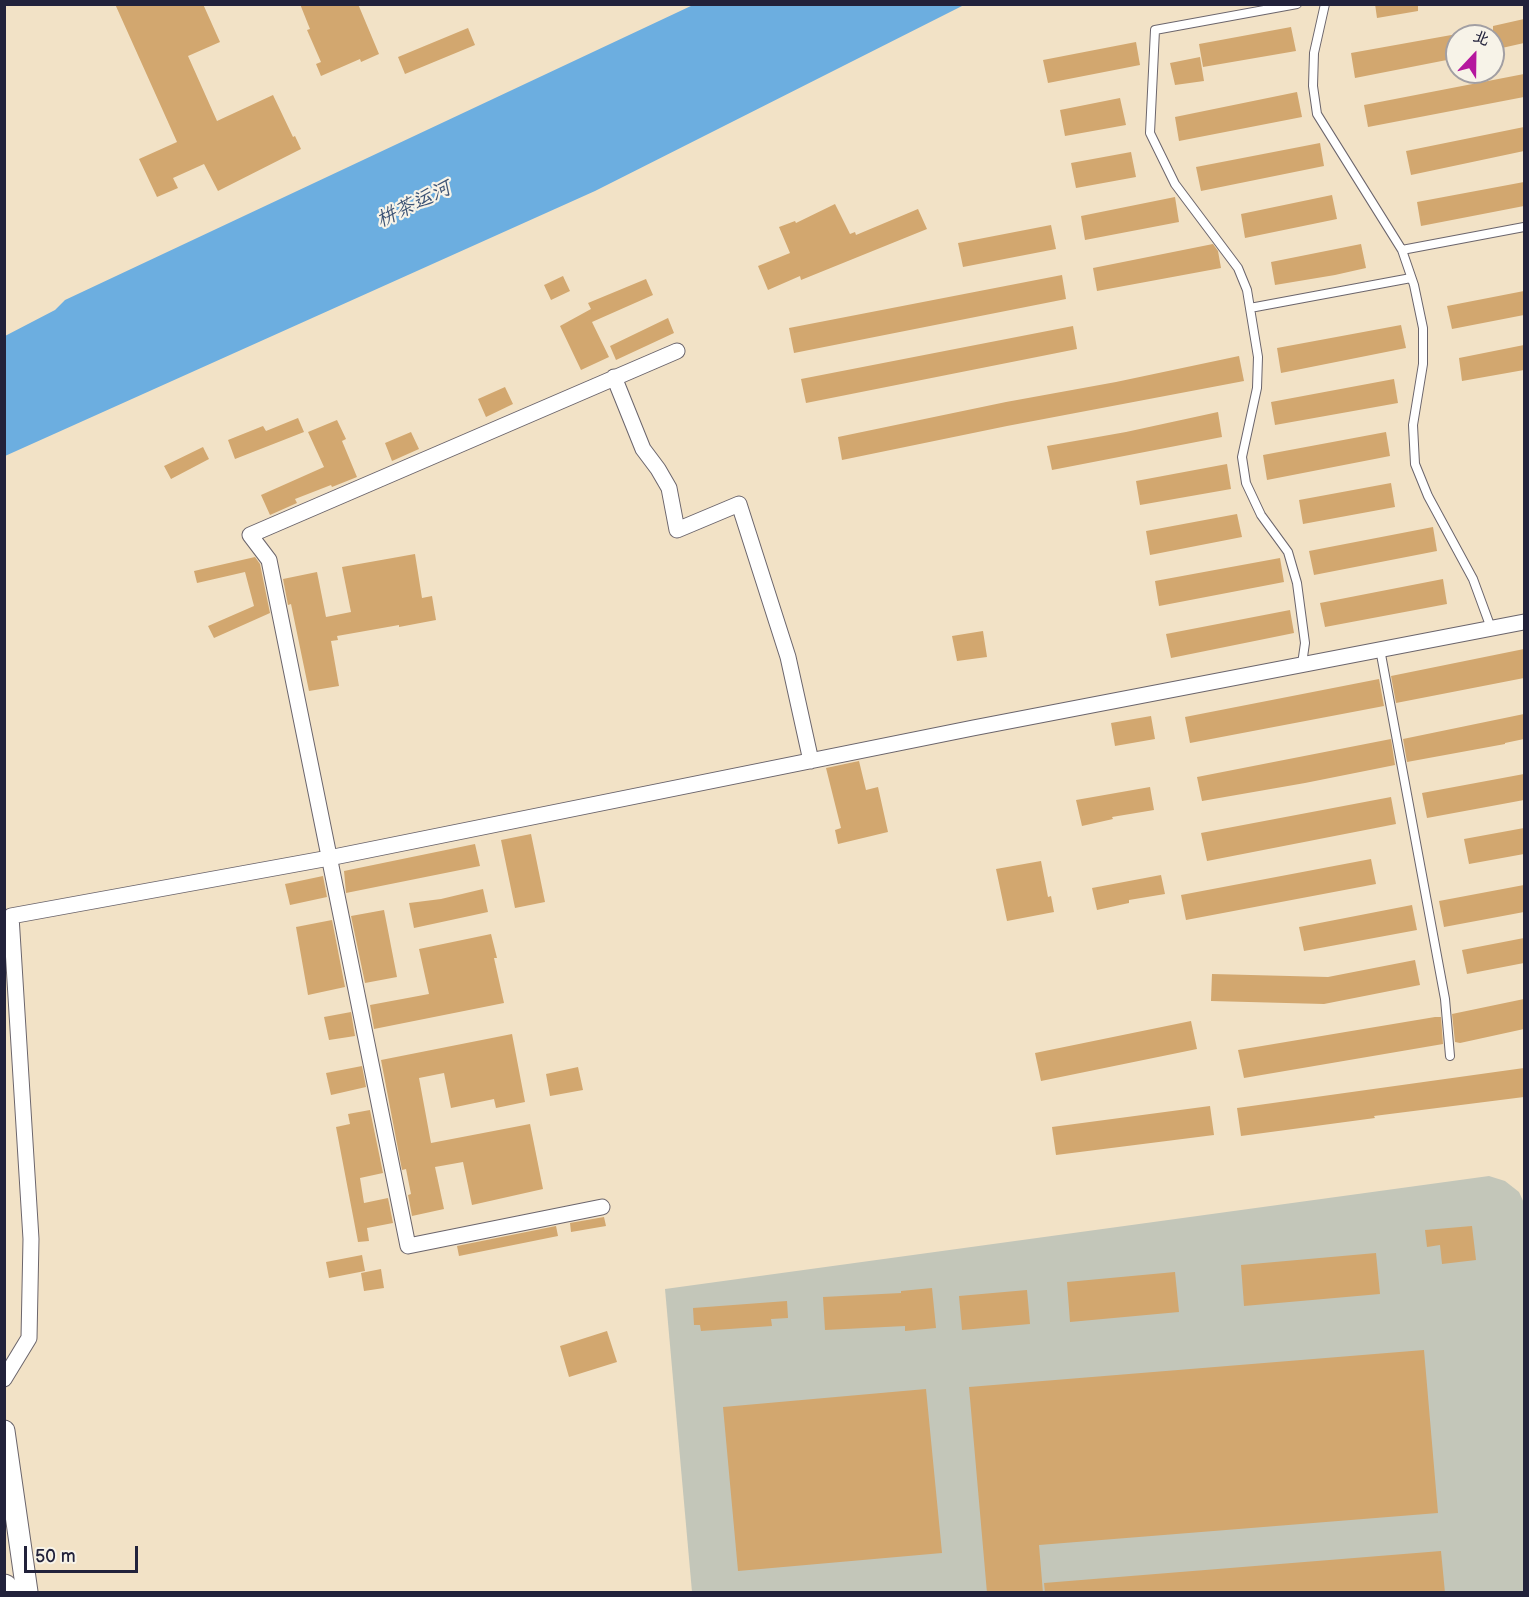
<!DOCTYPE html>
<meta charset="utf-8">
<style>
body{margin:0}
#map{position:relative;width:1529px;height:1597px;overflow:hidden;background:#f2e2c6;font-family:"Balsamiq Sans","LXGW WenKai TC",sans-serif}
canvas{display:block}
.frame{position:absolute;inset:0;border:6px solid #22223b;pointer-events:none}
.north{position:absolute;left:1445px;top:24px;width:60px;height:60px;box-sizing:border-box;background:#f7f3e8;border:2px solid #a29fa3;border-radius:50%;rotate:22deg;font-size:16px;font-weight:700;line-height:24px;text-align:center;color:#22223b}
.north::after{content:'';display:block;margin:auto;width:21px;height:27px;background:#b5179e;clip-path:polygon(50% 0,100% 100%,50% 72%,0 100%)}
.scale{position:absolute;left:24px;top:1546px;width:114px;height:27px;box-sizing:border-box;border:3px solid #22223b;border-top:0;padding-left:8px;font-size:18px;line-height:21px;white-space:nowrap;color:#22223b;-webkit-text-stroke:4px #f7f3e8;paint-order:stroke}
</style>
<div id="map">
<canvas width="1529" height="1597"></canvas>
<div class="frame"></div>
<div class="north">北</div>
<div class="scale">50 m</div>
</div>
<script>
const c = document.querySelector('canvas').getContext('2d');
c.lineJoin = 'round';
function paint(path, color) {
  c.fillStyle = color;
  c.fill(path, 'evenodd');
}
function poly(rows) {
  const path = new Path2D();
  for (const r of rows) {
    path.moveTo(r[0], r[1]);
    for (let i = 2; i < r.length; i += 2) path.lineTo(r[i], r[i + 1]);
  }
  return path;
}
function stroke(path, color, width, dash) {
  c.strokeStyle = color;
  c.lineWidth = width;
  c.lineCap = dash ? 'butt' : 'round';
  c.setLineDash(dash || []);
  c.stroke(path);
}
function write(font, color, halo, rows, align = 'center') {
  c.font = font + ' "Balsamiq Sans","LXGW WenKai TC",sans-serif';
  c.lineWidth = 4.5;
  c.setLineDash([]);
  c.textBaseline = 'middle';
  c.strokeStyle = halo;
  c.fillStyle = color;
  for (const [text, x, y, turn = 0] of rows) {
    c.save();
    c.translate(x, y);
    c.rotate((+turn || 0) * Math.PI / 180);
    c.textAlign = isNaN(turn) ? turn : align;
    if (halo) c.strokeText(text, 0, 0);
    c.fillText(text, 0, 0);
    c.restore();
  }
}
paint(poly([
 [1489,1176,1505,1181,1519,1192,1524,1203,1524,1592,692,1592,665,1289]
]), '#c3c6b9');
paint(poly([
 [693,5,964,5,595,191,5,456,5,336,55,310,65,300]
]), '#6caee0');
paint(poly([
 [115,4,203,4,220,42,188,56,217,121,273,95,293,137,295,136,301,149,218,191,204,164,173,178,178,188,157,197,139,159,177,142],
 [300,4,358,4,379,54,361,62,360,59,321,76,316,64,321,62,307,30,310,29],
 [1375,4,1418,4,1418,11,1377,18],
 [1524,19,1524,43,1493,50,1493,26],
 [1291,27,1296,51,1203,67,1199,44],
 [468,28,475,45,405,74,398,57],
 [1457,34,1457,58,1355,78,1351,53],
 [1136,42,1140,65,1048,83,1043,60],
 [1200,57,1204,81,1175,85,1170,63],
 [1524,74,1524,97,1368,127,1364,105],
 [1297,92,1302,117,1179,141,1175,117],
 [1120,98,1126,125,1065,136,1060,110],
 [1524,127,1524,151,1411,175,1406,151],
 [1320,143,1324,166,1201,191,1196,167],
 [1131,152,1136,177,1076,188,1071,163],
 [1524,182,1524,206,1421,226,1417,202],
 [1332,195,1337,219,1245,238,1241,214],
 [1175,197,1179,222,1085,240,1081,216],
 [835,204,850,234,855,232,856,235,918,209,927,229,801,280,800,276,768,290,758,266,790,253,779,227,795,221,796,223],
 [1051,225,1056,249,963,267,958,243],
 [1213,244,1218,251,1221,268,1097,291,1093,268],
 [1361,244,1366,268,1335,275,1275,285,1271,262],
 [1062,275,1066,299,794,353,789,328],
 [563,276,570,291,551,300,544,285],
 [646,279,653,295,592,322,609,357,581,370,560,326,591,309,588,303],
 [1524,291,1524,315,1452,329,1447,306],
 [668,318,674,333,616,360,610,346],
 [1401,325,1406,348,1281,373,1277,348],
 [1073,326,1077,349,806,403,801,379],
 [1524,345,1524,370,1462,381,1459,358],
 [1239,356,1244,381,1007,426,842,460,838,437,1006,402,1116,382],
 [1394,379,1398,403,1275,425,1271,402],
 [505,387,513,404,486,417,478,399],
 [1218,412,1222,437,1052,470,1047,446,1126,432],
 [298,418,304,432,235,459,228,440,263,426,266,431],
 [337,420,346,439,342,441,357,477,332,487,331,485,295,499,297,503,270,515,261,495,324,467,308,432],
 [411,432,419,449,392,461,385,443],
 [1386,432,1390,456,1267,480,1263,455],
 [203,447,209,459,171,479,164,466],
 [1227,464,1231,489,1140,505,1136,481],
 [1391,483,1395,507,1303,524,1299,500],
 [1237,514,1242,537,1150,555,1146,531],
 [1433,527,1437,551,1314,575,1309,551],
 [415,554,422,598,432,596,436,620,399,627,399,625,337,636,338,640,331,641,339,686,309,691,291,604,288,605,283,579,317,572,326,617,351,612,342,567],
 [255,557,260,564,270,613,214,638,208,626,254,606,245,572,197,583,194,571],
 [1280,558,1284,582,1159,606,1155,581],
 [1443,579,1447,604,1325,627,1320,603],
 [1290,610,1294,633,1171,658,1166,634],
 [983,631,987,657,957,661,952,636],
 [1524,649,1524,678,1396,703,1391,676],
 [1379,679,1384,706,1190,743,1185,717],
 [1524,714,1524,739,1505,743,1505,744,1407,762,1403,739],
 [1151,716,1155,739,1115,746,1111,723],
 [1391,739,1395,765,1305,783,1202,801,1197,777],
 [859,761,866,790,878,787,888,832,838,844,835,830,841,828,826,768],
 [1524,774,1524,800,1427,818,1422,793],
 [1150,787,1154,810,1112,817,1113,819,1082,826,1076,800],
 [1391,797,1396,824,1207,861,1201,833],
 [1524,828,1524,854,1469,864,1464,839],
 [531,834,545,902,515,908,501,840],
 [475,844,480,866,346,893,344,871],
 [1371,859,1376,884,1186,920,1181,895],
 [1041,861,1048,897,1051,896,1054,912,1007,921,996,869],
 [1161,875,1165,894,1129,900,1129,903,1097,910,1092,888],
 [323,876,327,897,290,905,285,884],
 [1524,885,1524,912,1444,927,1439,901],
 [483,889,488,912,414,928,409,903,441,899],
 [1412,905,1417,930,1304,951,1299,927],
 [384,910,397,977,365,983,351,916],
 [332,920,345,987,308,995,296,927],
 [491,934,497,958,494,958,504,1003,374,1029,370,1005,429,994,419,949],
 [1524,938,1524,963,1467,974,1462,950],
 [1415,960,1420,985,1324,1004,1211,1001,1212,974,1328,977],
 [1524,999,1524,1029,1460,1043,1455,1042,1452,1014],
 [351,1012,355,1036,329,1040,324,1017],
 [1435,1017,1441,1017,1443,1044,1244,1078,1238,1050],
 [1191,1021,1197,1049,1041,1081,1035,1053],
 [512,1034,525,1102,496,1108,494,1099,451,1108,444,1073,419,1078,431,1143,530,1124,543,1189,472,1205,463,1162,435,1167,444,1209,412,1216,408,1195,411,1194,406,1169,402,1170,381,1060],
 [362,1066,366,1087,331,1095,326,1073],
 [578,1067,583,1090,550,1096,546,1074],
 [1524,1068,1524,1097,1374,1116,1375,1118,1241,1136,1237,1108],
 [1210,1106,1214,1135,1056,1155,1052,1127],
 [370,1110,383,1173,360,1178,364,1203,388,1198,393,1223,367,1228,369,1241,358,1242,336,1127,350,1124,348,1114],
 [604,1217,606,1226,571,1232,570,1223],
 [556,1226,558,1236,459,1256,457,1246],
 [1472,1226,1476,1260,1442,1264,1440,1245,1427,1247,1425,1230],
 [1376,1253,1380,1294,1244,1306,1241,1265],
 [362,1255,365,1271,329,1278,326,1262],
 [381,1269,384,1288,364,1291,361,1273],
 [1175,1272,1179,1312,1070,1322,1067,1282],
 [932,1288,936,1328,905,1331,905,1326,825,1330,823,1297,901,1293,901,1291],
 [1027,1290,1030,1324,962,1330,959,1296],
 [787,1301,788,1318,771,1319,772,1326,701,1331,700,1325,694,1325,693,1308],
 [607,1331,617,1362,569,1377,560,1346],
 [1424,1350,1438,1513,1039,1545,1043,1593,987,1593,969,1387],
 [926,1389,942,1553,738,1571,723,1407],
 [1441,1551,1445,1593,1045,1593,1044,1583]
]), '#d2a76f');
const lane = poly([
 [1297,4,1155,30,1150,133,1175,184,1238,268,1247,290,1258,357,1257,388,1242,457,1246,483,1261,515,1288,552,1297,583,1305,643,1302,664],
 [1325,4,1314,53,1313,86,1317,114,1402,250,1414,285,1423,328,1423,364,1413,425,1415,464,1428,496,1473,579,1491,628],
 [1402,250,1524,227],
 [1250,308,1411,278],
 [1380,649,1445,999,1450,1056]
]);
const street = poly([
 [614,377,643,449,658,469,669,488,677,530,739,504,788,657,811,761],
 [602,1207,408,1246,269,560,250,535,677,351],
 [4,1379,29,1338,31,1239,11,916,329,858,973,728,1524,622]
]);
const secondary = poly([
 [4,1431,27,1592]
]);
const highway = poly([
 [4,1588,5,1592]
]);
stroke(lane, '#6b656c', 10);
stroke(street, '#6b656c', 17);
stroke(secondary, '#6b656c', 23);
stroke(highway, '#6b656c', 29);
stroke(lane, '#fff', 8);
stroke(street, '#fff', 15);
stroke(secondary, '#fff', 21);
stroke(highway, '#fff', 27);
write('italic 20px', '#3c5375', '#f7f3e8', [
 ["栟茶运河",414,205,-26]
]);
</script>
